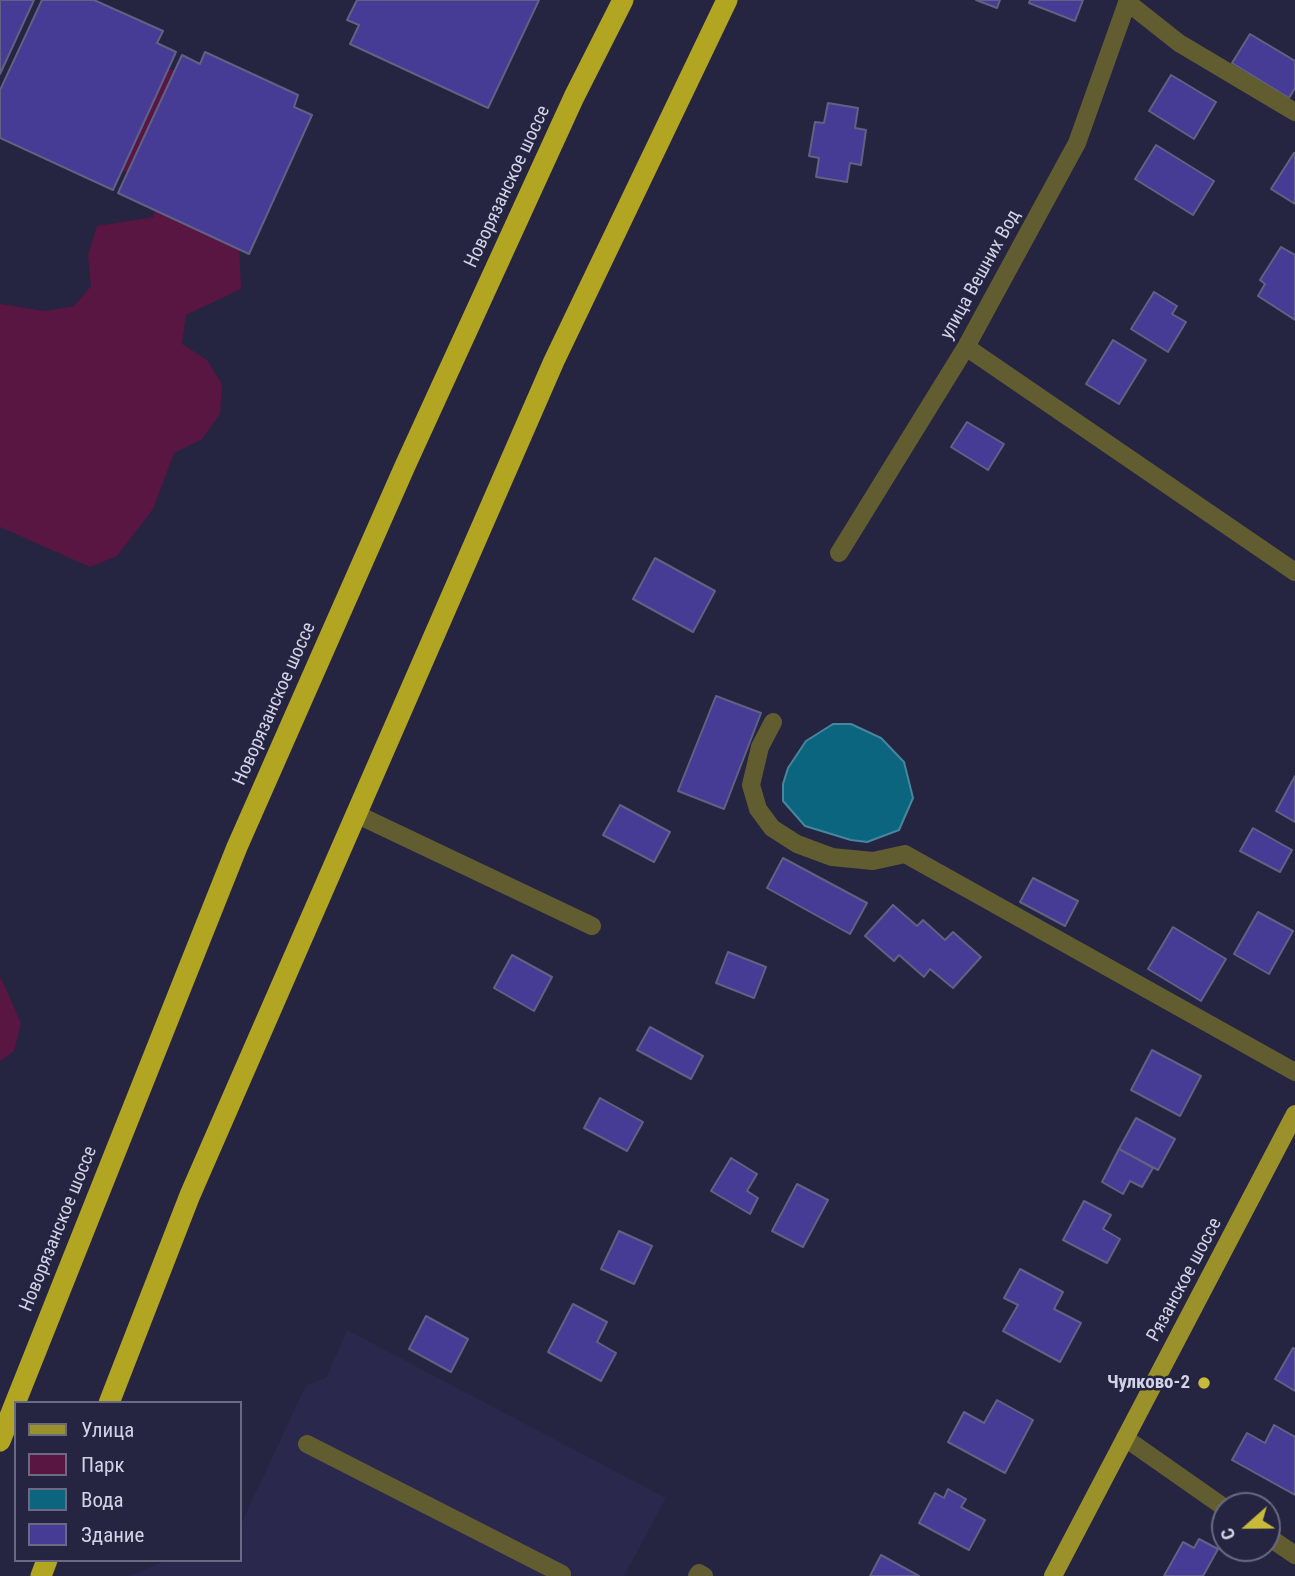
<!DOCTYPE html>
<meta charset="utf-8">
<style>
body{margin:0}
#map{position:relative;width:1295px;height:1576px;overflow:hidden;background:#252441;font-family:"Roboto Condensed",sans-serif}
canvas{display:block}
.legend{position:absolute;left:14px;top:1401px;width:228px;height:161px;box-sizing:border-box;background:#252441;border:2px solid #6a6a83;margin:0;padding:9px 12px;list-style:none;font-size:21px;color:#d1d2e6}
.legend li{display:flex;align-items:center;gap:14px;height:35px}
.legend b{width:35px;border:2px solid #6a6a83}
.north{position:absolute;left:1211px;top:1492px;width:70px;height:70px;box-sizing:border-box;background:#252441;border:2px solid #6a6a83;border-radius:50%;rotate:249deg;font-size:19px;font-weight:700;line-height:28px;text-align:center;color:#d1d2e6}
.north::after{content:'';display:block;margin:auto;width:24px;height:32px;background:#c8bb3b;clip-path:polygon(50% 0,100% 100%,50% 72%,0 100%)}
</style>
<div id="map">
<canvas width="1295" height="1576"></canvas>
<ul class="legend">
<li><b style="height:9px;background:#9b912b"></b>Улица</li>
<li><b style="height:19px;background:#591643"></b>Парк</li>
<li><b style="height:19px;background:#0c657e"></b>Вода</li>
<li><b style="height:19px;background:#463c95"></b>Здание</li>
</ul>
<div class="north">С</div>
</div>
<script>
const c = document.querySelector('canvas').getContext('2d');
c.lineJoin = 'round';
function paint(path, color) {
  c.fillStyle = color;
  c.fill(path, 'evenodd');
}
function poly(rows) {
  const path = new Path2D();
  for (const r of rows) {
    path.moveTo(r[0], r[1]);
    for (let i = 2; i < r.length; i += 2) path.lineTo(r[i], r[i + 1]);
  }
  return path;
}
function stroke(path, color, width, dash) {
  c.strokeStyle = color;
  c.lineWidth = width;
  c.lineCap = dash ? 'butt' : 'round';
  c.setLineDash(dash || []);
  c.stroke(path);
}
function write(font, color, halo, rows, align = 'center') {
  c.font = font + ' "Roboto Condensed",sans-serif';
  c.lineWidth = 5;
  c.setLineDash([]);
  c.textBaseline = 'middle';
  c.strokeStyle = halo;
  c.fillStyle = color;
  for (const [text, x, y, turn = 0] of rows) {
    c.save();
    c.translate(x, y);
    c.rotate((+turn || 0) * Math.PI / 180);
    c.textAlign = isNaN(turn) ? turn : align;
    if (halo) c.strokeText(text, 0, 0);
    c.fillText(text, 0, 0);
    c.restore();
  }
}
paint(poly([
 [347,1330,666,1498,624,1576,129,1576,167,1560,240,1560,240,1526,306,1385,326,1378]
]), '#2a294d');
paint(poly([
 [149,63,232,87,241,289,186,315,182,344,207,360,222,384,220,414,202,439,174,453,153,509,117,556,90,567,0,527,0,304,45,311,74,306,91,286,88,255,97,226,154,217,153,188,98,155],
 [0,976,21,1023,14,1051,0,1061]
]), '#591643');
const water = poly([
 [833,724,851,724,881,738,904,762,913,798,899,830,867,842,851,840,805,826,783,801,783,784,788,768,806,741,833,724]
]);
paint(water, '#0c657e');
stroke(water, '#47869d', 2);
const building = poly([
 [0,0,34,0,0,74,0,0],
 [42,0,94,0,163,31,157,43,176,52,113,190,0,138,0,90,42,0],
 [357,0,539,0,488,108,350,44,359,25,347,20,357,0],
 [976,0,1000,0,997,8,976,0],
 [1030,0,1083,0,1075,21,1029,3,1030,0],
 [1250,34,1295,61,1295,88,1289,98,1232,63,1250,34],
 [205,52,298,95,294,107,312,115,249,254,118,193,182,55,200,64,205,52],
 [1171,75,1216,102,1194,139,1149,111,1171,75],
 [828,103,858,108,855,128,866,130,861,165,850,163,847,182,816,177,819,158,809,156,815,122,824,123,828,103],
 [1156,145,1214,181,1193,215,1135,179,1156,145],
 [1294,153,1295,154,1295,204,1271,189,1294,153],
 [1281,247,1295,255,1295,320,1258,296,1265,284,1260,280,1281,247],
 [1154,292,1177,306,1172,314,1186,322,1168,352,1131,329,1154,292],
 [1113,340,1146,360,1119,404,1086,384,1113,340],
 [967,422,1004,444,988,470,951,447,967,422],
 [655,558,715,591,693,632,633,599,655,558],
 [716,696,761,713,724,809,678,791,716,696],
 [1295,776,1295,822,1276,811,1295,776],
 [620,805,670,832,654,862,603,835,620,805],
 [1253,828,1292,850,1280,872,1240,851,1253,828],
 [783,858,867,903,850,934,767,888,783,858],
 [1033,878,1078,901,1065,926,1020,902,1033,878],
 [893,905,917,926,923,920,945,940,953,932,981,957,953,988,930,969,924,977,899,955,894,961,865,936,893,905],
 [1258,912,1293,931,1269,974,1234,954,1258,912],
 [1173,927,1226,959,1201,1001,1148,969,1173,927],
 [728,952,766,967,754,998,716,983,728,952],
 [512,955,552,977,534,1011,494,988,512,955],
 [650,1027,703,1056,691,1079,637,1050,650,1027],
 [1152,1050,1201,1076,1180,1116,1131,1090,1152,1050],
 [600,1098,643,1122,627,1151,584,1128,600,1098],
 [1136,1118,1175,1139,1158,1170,1119,1149,1136,1118],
 [1119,1149,1153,1168,1142,1187,1130,1181,1123,1194,1102,1182,1119,1149],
 [731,1158,757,1174,747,1191,758,1198,750,1214,711,1191,731,1158],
 [797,1184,828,1200,803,1247,772,1231,797,1184],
 [1084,1201,1111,1215,1103,1229,1120,1239,1107,1263,1063,1240,1084,1201],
 [619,1231,652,1246,634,1284,601,1269,619,1231],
 [1020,1269,1063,1292,1054,1309,1081,1323,1060,1362,1003,1331,1018,1305,1004,1298,1020,1269],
 [573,1304,607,1322,597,1342,616,1353,601,1381,548,1352,573,1304],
 [426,1316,468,1339,451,1372,409,1349,426,1316],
 [1293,1348,1295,1349,1295,1391,1275,1379,1293,1348],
 [997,1400,1033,1420,1005,1473,948,1442,964,1412,984,1423,997,1400],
 [1274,1425,1295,1437,1295,1495,1232,1460,1247,1433,1265,1443,1274,1425],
 [948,1489,966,1499,961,1507,985,1520,969,1550,919,1523,935,1493,944,1498,948,1489],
 [1199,1539,1218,1549,1203,1576,1164,1576,1183,1542,1194,1548,1199,1539],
 [881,1555,919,1576,870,1576,881,1555]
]);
paint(building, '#463c95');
stroke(building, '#606183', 2);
stroke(poly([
 [1127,2,1179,43,1295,112],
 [966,347,1295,572],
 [839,553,966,347,1077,143,1128,0],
 [773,722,760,747,751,785,758,809,772,828,797,844,832,857,873,861,905,854,1295,1072],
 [356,814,592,926],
 [1125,1438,1225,1508],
 [307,1444,562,1574,561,1576],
 [1267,1536,1295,1555],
 [697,1576,699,1573,704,1576]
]), '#625d31', 18);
stroke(poly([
 [1053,1576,1295,1114]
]), '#9b912b', 18);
stroke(poly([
 [109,1403,190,1195,554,361,727,0],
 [0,1441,237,847,405,466,574,97,623,0],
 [41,1576,47,1560]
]), '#b2a522', 21);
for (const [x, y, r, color] of [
 [1204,1383,7,"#c8bb3b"]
]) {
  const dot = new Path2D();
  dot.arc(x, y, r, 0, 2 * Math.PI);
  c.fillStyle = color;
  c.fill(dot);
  stroke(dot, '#252441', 2.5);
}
write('19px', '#d1d2e6', '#252441', [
 ["Новорязанское шоссе",508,187,-65],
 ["улица Вешних Вод",981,275,-61],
 ["Новорязанское шоссе",275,704,-66],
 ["Новорязанское шоссе",59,1229,-68],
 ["Рязанское шоссе",1185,1280,-62]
]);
write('bold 19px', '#d1d2e6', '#252441', [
 ["Чулково-2",1190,1383]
], 'right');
</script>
